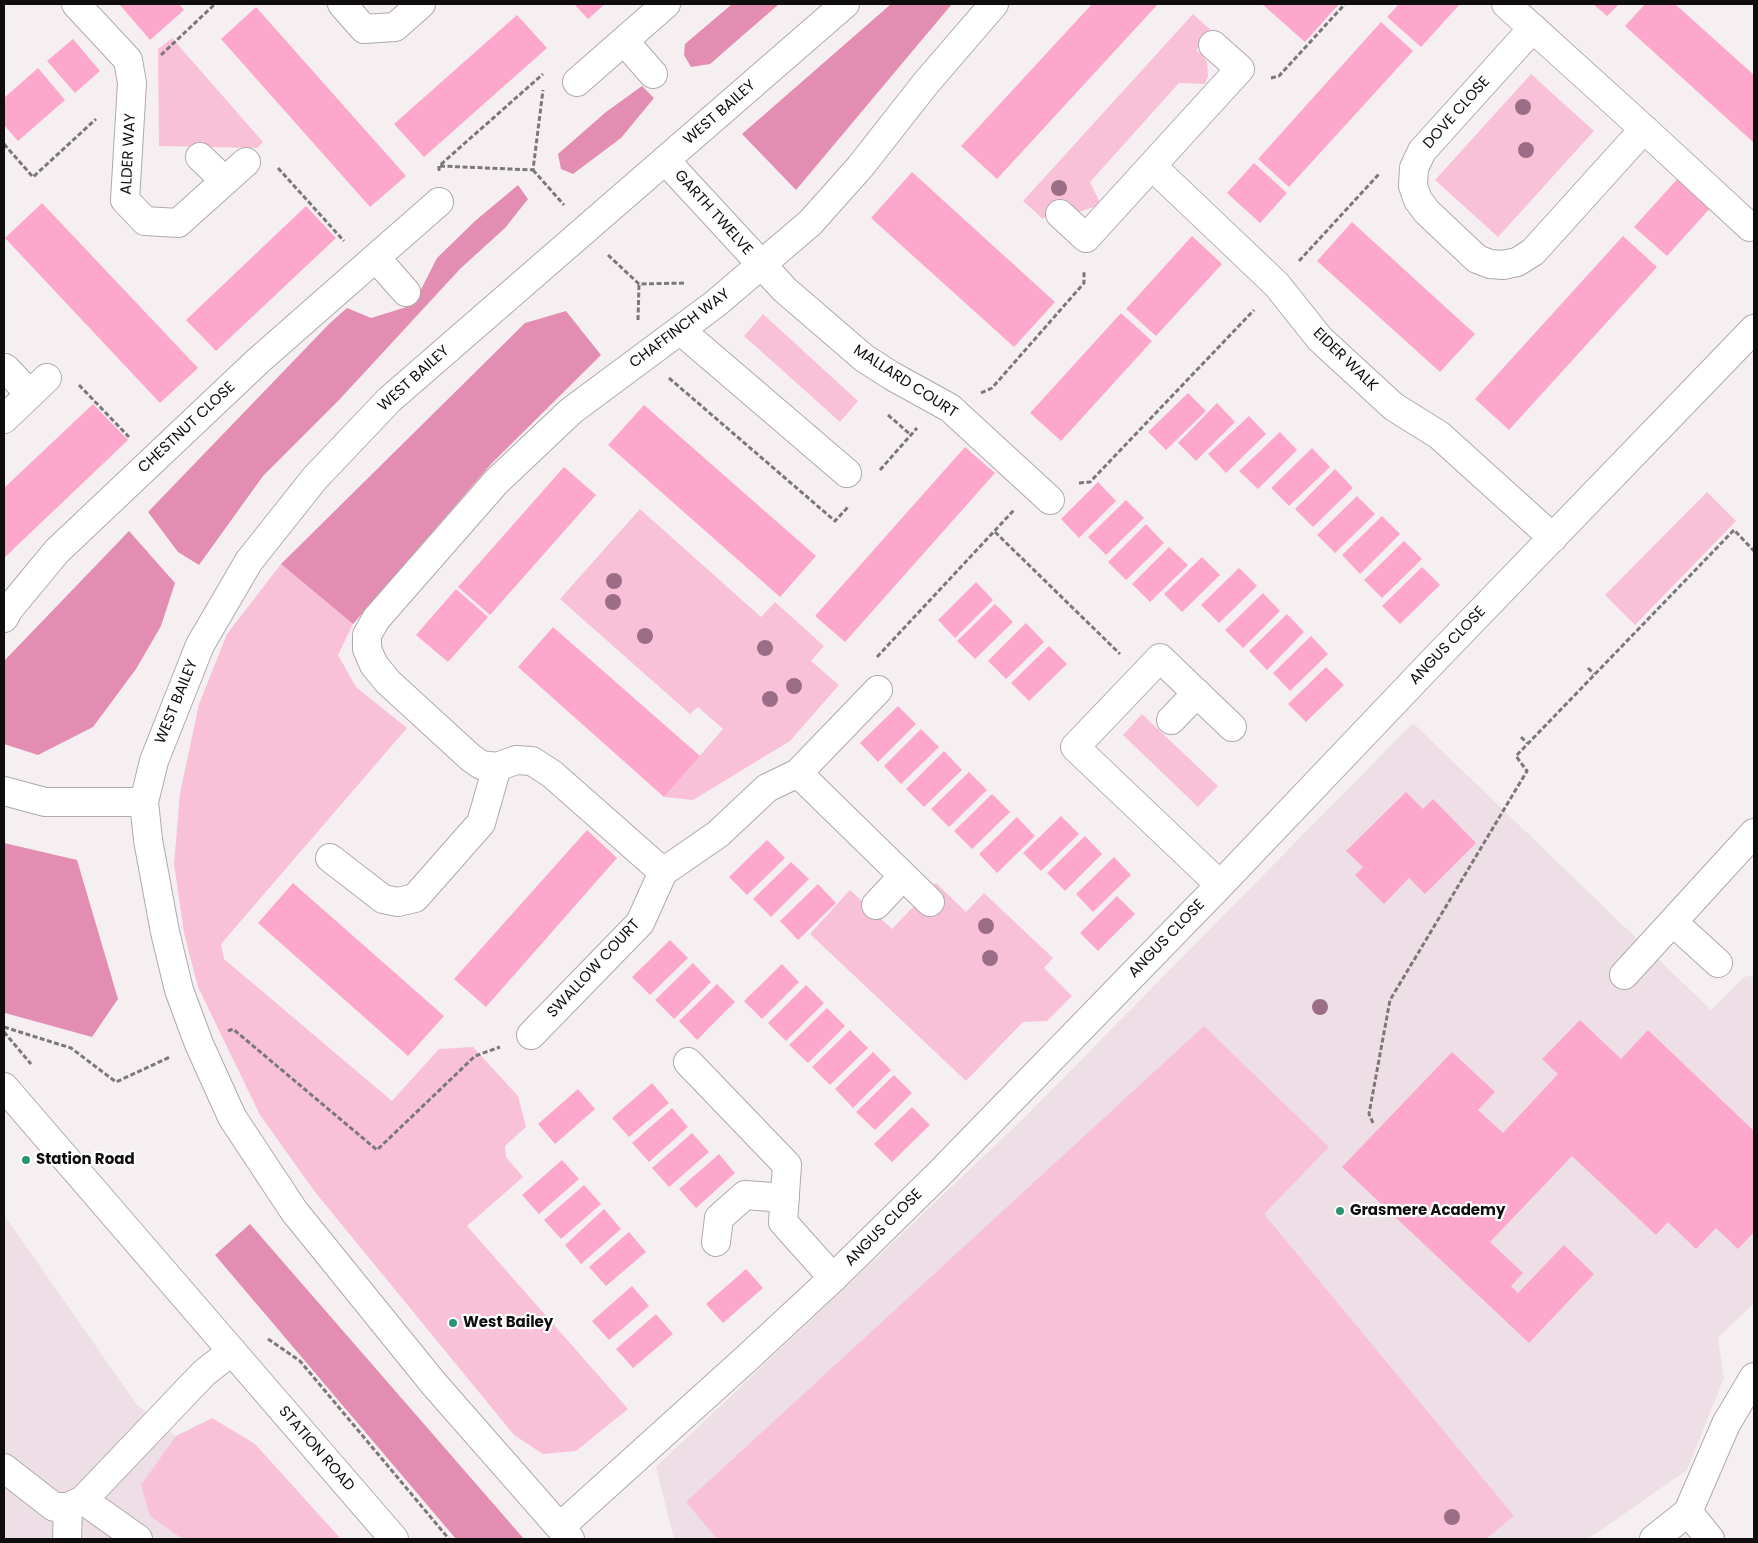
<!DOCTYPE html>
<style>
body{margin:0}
#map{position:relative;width:1758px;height:1543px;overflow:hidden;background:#f6eff2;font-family:Poppins,sans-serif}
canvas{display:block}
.frame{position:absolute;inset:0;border:5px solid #0f0d0e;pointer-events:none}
</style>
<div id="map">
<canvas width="1758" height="1543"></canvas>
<div class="frame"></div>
</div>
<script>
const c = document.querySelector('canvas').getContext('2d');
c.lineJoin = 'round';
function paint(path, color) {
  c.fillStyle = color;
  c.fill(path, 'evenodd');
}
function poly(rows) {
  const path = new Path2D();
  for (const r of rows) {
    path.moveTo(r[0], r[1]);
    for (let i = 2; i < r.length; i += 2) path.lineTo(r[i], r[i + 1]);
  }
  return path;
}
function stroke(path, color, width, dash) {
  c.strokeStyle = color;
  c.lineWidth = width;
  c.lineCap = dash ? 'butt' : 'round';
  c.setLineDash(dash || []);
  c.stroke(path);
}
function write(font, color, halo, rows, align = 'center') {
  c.font = font + ' Poppins,sans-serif';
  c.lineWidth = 4.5;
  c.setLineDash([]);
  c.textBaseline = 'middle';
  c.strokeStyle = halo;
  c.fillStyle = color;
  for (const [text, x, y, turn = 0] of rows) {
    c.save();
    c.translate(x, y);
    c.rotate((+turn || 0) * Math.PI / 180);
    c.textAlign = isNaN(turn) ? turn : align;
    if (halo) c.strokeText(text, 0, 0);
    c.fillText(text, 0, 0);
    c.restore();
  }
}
paint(poly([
 [1413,723,1711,1010,1744,977,1754,975,1754,1303,1718,1338,1724,1378,1687,1470,1588,1539,674,1539,656,1467,1023,1119],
 [4,1215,137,1405,176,1436,278,1539,4,1539]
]), '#eddfe5');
paint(poly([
 [1193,14,1213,32,1196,50,1203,56,1207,62,1208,76,1205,84,1179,83,1090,182,1101,205,1078,212,1060,202,1043,219,1023,201],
 [172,38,263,142,257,148,159,146,158,49],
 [1531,74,1594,131,1498,237,1435,180],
 [763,314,858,401,840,422,744,336],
 [1707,492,1736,521,1635,625,1605,595],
 [640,509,761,617,775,602,824,646,811,661,839,685,790,741,693,800,664,797,723,729,698,707,690,714,560,599],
 [281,564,353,624,338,655,356,687,407,728,221,944,224,959,392,1101,439,1049,473,1047,518,1096,526,1127,505,1146,506,1157,523,1177,467,1226,628,1409,576,1451,543,1454,514,1435,315,1192,260,1115,198,987,184,933,174,864,180,793,199,704,227,634],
 [1142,714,1218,786,1198,807,1123,735],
 [936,883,966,912,984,893,1053,958,1044,968,1072,996,1047,1021,1023,1022,966,1081,810,934,850,890,892,929],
 [1204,1026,1329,1147,1264,1214,1514,1516,1486,1539,717,1539,686,1502],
 [212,1418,255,1444,341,1539,183,1539,150,1516,141,1485,176,1436]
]), '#f9c1d7');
paint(poly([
 [732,4,779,4,710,64,691,67,684,55,685,44],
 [891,4,952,4,796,190,742,134],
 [642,86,654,98,621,138,573,174,561,169,558,154,606,112],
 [518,185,528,199,505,228,460,269,339,400,263,476,199,565,178,552,148,512,330,323,347,308,371,318,413,305,437,258,475,221],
 [566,311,601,355,492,463,353,624,281,564,525,323],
 [129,531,175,583,161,626,136,669,93,727,38,755,4,744,4,661],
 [4,843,77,860,118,999,92,1037,5,1013,4,1011],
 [250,1224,524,1539,456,1539,215,1255]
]), '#e38db2');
paint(poly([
 [119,4,179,4,184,10,150,40],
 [574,4,605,4,588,19],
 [1092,4,1158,4,997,179,961,146],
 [1262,4,1339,4,1305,42],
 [1399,4,1460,4,1421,47,1387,17],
 [1593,4,1619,4,1607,16],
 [1645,4,1675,4,1754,75,1754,143,1625,26],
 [256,7,406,176,370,207,221,39],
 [517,15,547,48,424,157,394,124],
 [1381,22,1413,51,1289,187,1258,159],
 [73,39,100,71,75,93,47,61],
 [38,68,65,100,18,141,4,125,4,98],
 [1254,163,1287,193,1260,223,1227,193],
 [912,172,1055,302,1014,347,871,218],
 [1680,176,1713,205,1667,256,1634,227],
 [42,203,198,368,160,403,5,238],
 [306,206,336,238,216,351,186,320],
 [1352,222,1475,334,1440,372,1317,261],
 [1192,236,1222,264,1156,336,1126,309],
 [1623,236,1657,267,1509,430,1475,399],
 [1121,313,1152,341,1061,441,1030,413],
 [1188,393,1206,411,1166,450,1148,432],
 [1217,403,1235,422,1196,461,1178,443],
 [93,404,128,440,4,558,4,488],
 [644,405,816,556,780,597,608,445],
 [1249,416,1266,434,1226,473,1208,454],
 [1280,432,1297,450,1258,489,1239,471],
 [965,447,995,473,845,642,815,616],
 [1312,448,1330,467,1289,506,1271,488],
 [564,467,596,495,490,615,458,587],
 [1335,469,1353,488,1313,527,1295,509],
 [1098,482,1116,501,1079,538,1061,519],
 [1357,496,1375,514,1335,553,1317,535],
 [1126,500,1144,518,1106,555,1088,537],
 [1382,516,1400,534,1360,574,1342,555],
 [1146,524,1164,543,1126,580,1108,562],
 [1404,541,1422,559,1382,598,1364,580],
 [1169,547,1188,565,1150,602,1132,584],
 [1202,557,1220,575,1182,612,1164,594],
 [1422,567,1440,585,1400,624,1382,606],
 [1239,568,1257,586,1219,623,1201,605],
 [976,582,993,600,955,638,938,620],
 [456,589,488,617,448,662,416,635],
 [1263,593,1280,611,1243,648,1225,630],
 [995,604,1013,622,975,659,957,641],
 [1287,614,1304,632,1267,670,1249,651],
 [1026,623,1044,642,1006,679,988,661],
 [553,627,700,756,664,797,518,667],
 [1311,636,1328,654,1290,691,1273,673],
 [1049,646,1067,664,1029,701,1011,683],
 [1326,667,1344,685,1306,722,1288,704],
 [898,706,916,724,878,762,860,743],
 [921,729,939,747,901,784,884,766],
 [944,751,962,770,924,807,906,789],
 [969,772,987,790,949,827,931,809],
 [1406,792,1423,809,1433,799,1476,843,1425,894,1409,878,1384,904,1355,875,1363,867,1346,851],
 [992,794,1010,812,972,849,954,831],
 [1061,816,1079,834,1041,871,1023,853],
 [1017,817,1035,836,997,873,979,854],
 [587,830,617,858,486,1007,454,979],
 [1085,836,1102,854,1065,891,1047,873],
 [767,840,785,858,747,895,729,877],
 [1114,857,1131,875,1093,912,1076,894],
 [791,862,809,879,771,917,753,899],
 [293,883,444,1016,408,1056,258,923],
 [818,884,836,903,798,940,780,921],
 [1117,896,1135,914,1098,951,1080,933],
 [670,940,688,958,650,995,632,977],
 [693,963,711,982,674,1019,655,1000],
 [782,964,799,982,762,1019,744,1001],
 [717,984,735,1002,697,1040,679,1021],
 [806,985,824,1003,786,1041,768,1023],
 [827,1008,845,1026,808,1063,789,1045],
 [1580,1020,1621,1059,1648,1030,1754,1131,1754,1232,1738,1249,1716,1228,1696,1249,1668,1222,1656,1235,1572,1156,1490,1242,1523,1273,1511,1286,1518,1293,1564,1245,1594,1274,1529,1343,1342,1167,1452,1052,1495,1092,1478,1110,1503,1133,1558,1074,1542,1059],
 [850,1030,868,1048,830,1085,812,1067],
 [873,1052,891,1070,853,1108,835,1089],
 [894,1075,912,1093,875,1130,856,1112],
 [652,1083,669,1103,629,1137,612,1118],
 [578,1089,595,1109,555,1144,538,1124],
 [912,1107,930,1125,892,1162,874,1144],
 [672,1108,688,1127,649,1162,632,1143],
 [692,1133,709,1152,669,1187,652,1168],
 [719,1154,735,1173,696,1208,679,1189],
 [562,1160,579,1179,539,1214,522,1195],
 [584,1185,601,1204,561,1239,544,1220],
 [604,1209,621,1229,581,1264,565,1245],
 [629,1232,646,1252,606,1286,589,1267],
 [746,1269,763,1288,723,1323,706,1304],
 [632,1286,649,1306,609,1340,592,1321],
 [656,1314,673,1334,633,1368,616,1349]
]), '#fea7cc');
const minor = poly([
 [76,4,128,60,132,83,125,200,145,221,178,223,246,162],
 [342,4,364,29,395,27,421,4],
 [1506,4,1644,129,1750,227],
 [1533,28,1422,151,1414,168,1413,186,1418,200,1427,212,1477,259,1490,264,1503,265,1517,262,1533,252,1644,129],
 [624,41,653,74],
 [577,82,666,4],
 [200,157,225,181],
 [665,160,785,290,864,358,892,376,950,408,1050,500],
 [1152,166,1277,285,1320,339,1394,407,1439,435,1553,538],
 [1060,214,1086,238,1219,92,1240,69,1213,45],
 [376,258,406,292],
 [680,330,847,473],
 [5,368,30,394],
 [4,419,47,378],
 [4,618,9,609,57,551,259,360,439,202],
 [1171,720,1197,693],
 [798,773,930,902],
 [4,791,45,802,144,802],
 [330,858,383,899,398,902,415,898,481,823,497,767],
 [663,872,552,774,532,761,516,760,497,767,481,765,471,758,388,682,374,665,367,649,367,635,376,619,496,482,571,411,715,304,810,223,860,167,926,83,994,4],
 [1220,885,1075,747,1160,658,1232,727],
 [876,905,903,876],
 [1673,922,1718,963],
 [1624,975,1754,833],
 [531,1035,640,923,663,872,718,834,767,788,798,773,878,690],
 [688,1062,787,1165,783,1222,833,1278],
 [716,1242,719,1218,745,1195,785,1198],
 [4,1468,54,1507,68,1507,83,1500,204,1373,232,1351],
 [83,1500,138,1539],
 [1688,1512,1710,1539],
 [560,1527,746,1359,833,1278,940,1173,1220,885,1438,656,1754,329],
 [67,1539,68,1507],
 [570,1539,434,1384,294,1211,232,1117,199,1044,179,990,165,932,148,840,144,802,154,761,200,645,249,561,315,478,389,400,845,4],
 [1654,1539,1688,1512,1726,1424,1754,1377]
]);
const major = poly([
 [4,1087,394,1539]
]);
stroke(minor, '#b0a9ac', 30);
stroke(major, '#b0a9ac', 30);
stroke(poly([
 [161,55,215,4],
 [1271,78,1279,76,1345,4],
 [4,144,33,177,96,119],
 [440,166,533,170,543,90],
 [278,168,344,241],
 [533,170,564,205],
 [439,171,439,166,543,74],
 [608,255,639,284,685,283],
 [1299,261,1379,174],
 [638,320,639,284],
 [669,378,835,521,848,507],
 [79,385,129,437],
 [981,393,992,388,1084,283,1084,270],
 [888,415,911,435],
 [880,470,917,428],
 [1079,483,1090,482,1254,310],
 [995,532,1120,654],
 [877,657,1014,510],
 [1588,668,1594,674],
 [1521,737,1527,743],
 [4,1027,71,1048,116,1082,170,1057],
 [228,1031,233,1029,377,1150,475,1056,500,1047],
 [4,1032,31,1064],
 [1373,1123,1369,1114,1390,1000,1527,771,1516,756,1734,530,1754,551],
 [268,1339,300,1361,449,1539]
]), '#7c787a', 3, [5, 2.5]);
stroke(minor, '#fff', 28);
stroke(major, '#fff', 28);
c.fillStyle = '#9b6d87';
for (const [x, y] of [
 [1523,107],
 [1526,150],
 [1059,188],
 [614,581],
 [613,602],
 [645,636],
 [765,648],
 [794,686],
 [770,699],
 [986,926],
 [990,958],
 [1320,1007],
 [1452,1517]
]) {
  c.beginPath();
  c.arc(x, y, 8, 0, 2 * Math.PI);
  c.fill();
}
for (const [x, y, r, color] of [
 [26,1160,5,"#2a9472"],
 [1340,1211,5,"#2a9472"],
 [453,1323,5,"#2a9472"]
]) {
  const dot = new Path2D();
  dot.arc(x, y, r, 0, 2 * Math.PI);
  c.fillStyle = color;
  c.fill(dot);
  stroke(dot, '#fefefe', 2);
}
write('15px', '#0f0d0e', '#fefefe', [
 ["WEST BAILEY",720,113,-41],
 ["DOVE CLOSE",1457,113,-48],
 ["ALDER WAY",129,154,-87],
 ["GARTH TWELVE",713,213,48],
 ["CHAFFINCH WAY",680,329,-37],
 ["EIDER WALK",1345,360,44],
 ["WEST BAILEY",414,379,-42],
 ["MALLARD COURT",905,382,33],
 ["CHESTNUT CLOSE",187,428,-43],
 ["ANGUS CLOSE",1448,646,-46],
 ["WEST BAILEY",177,702,-68],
 ["ANGUS CLOSE",1167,939,-46],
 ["SWALLOW COURT",594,969,-47],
 ["ANGUS CLOSE",884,1228,-45],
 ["STATION ROAD",316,1449,49]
]);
write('bold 15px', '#0f0d0e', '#fefefe', [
 ["Station Road",36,1160],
 ["Grasmere Academy",1350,1211],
 ["West Bailey",463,1323]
], 'left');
</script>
